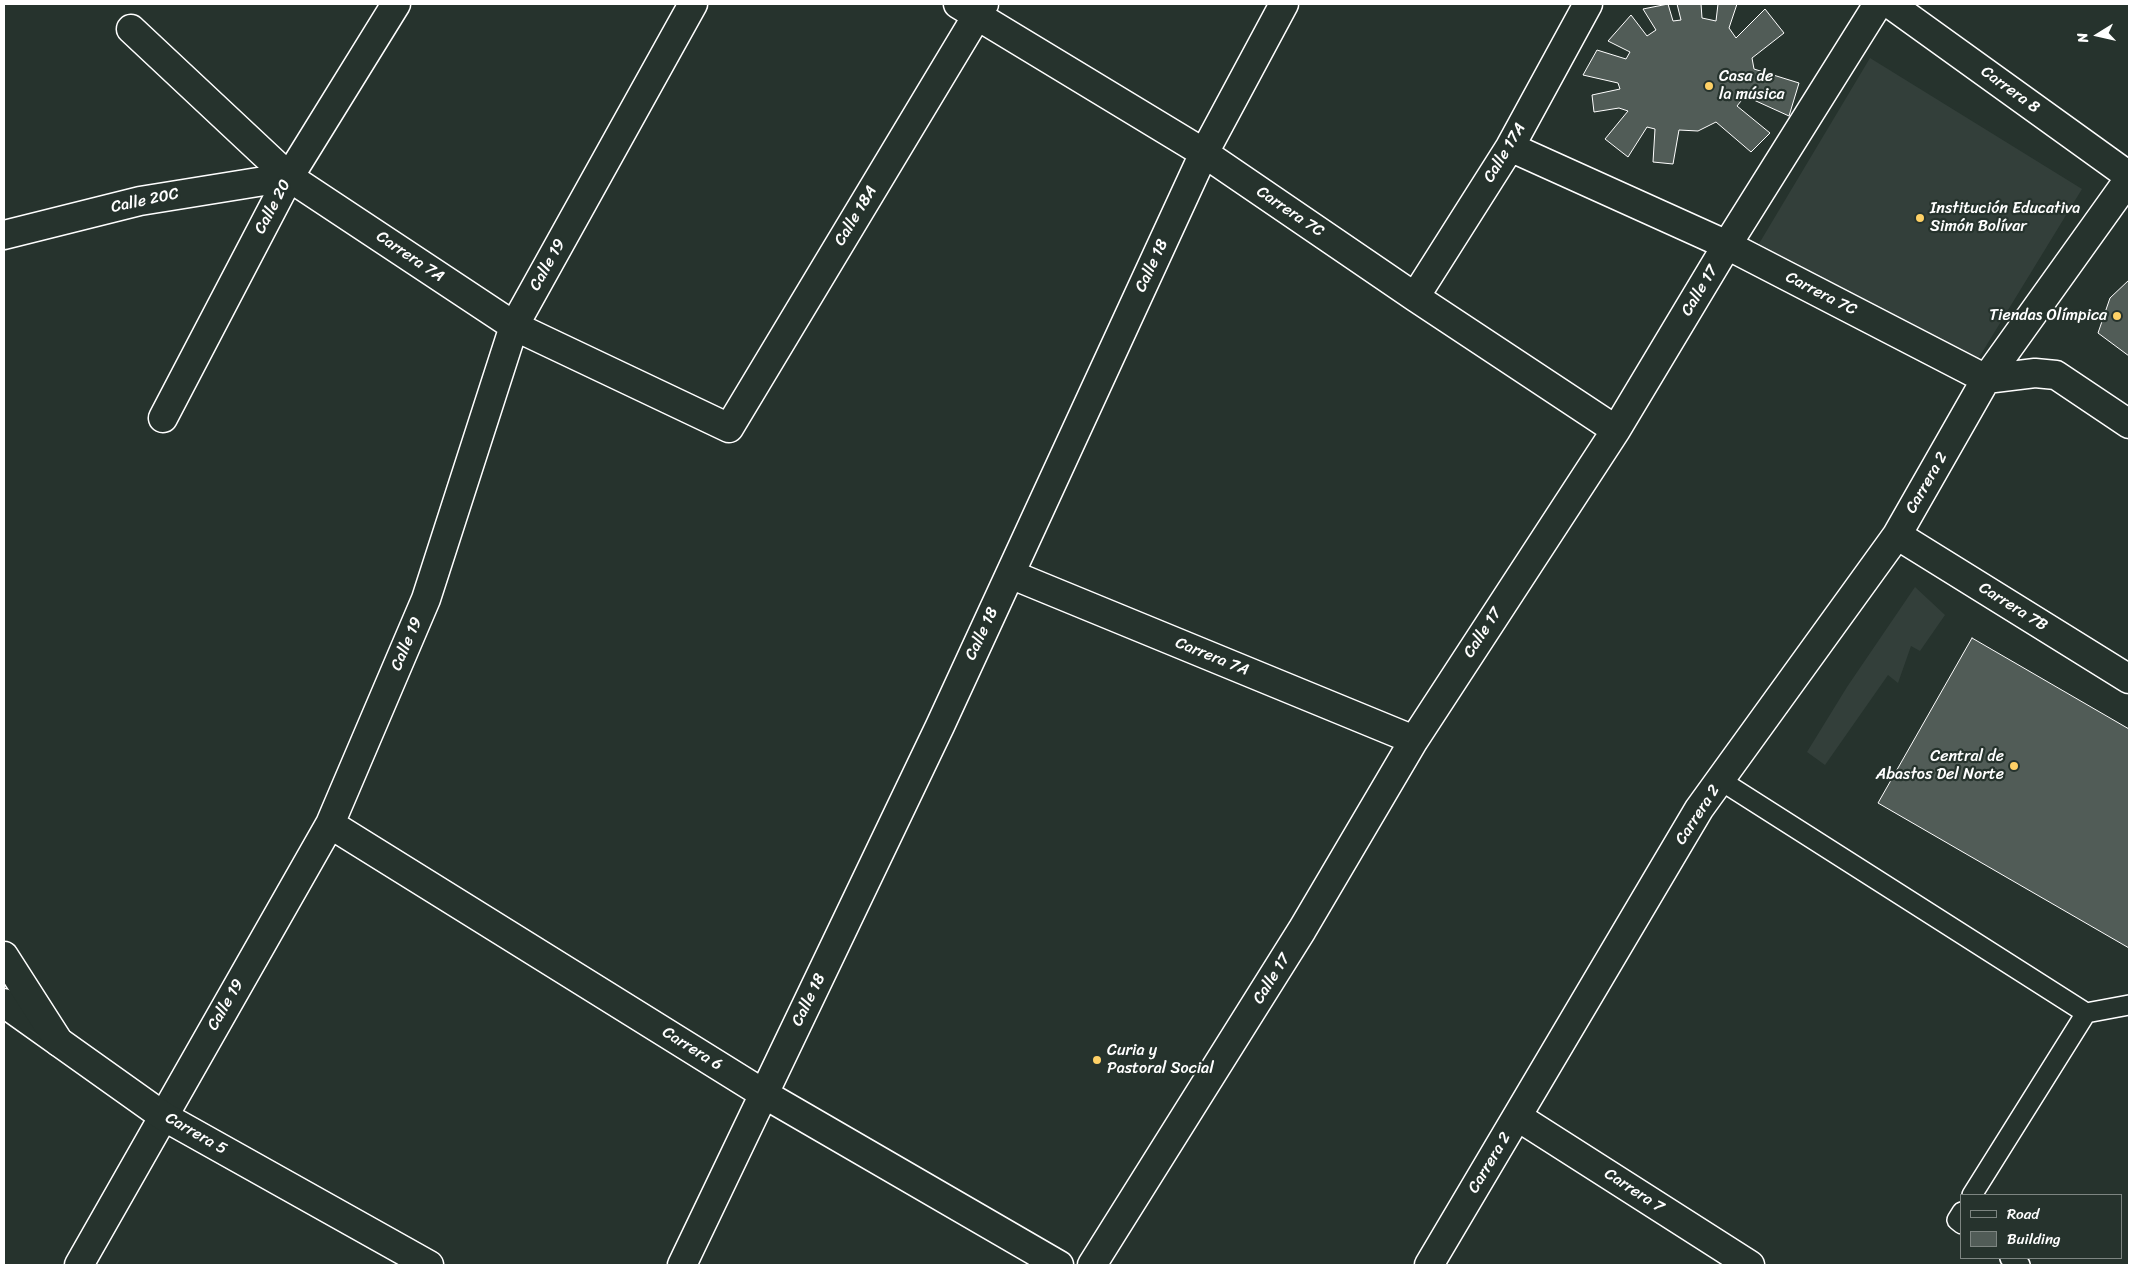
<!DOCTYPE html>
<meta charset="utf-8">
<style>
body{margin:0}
#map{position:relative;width:2133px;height:1269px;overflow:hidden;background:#26332d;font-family:Sriracha,sans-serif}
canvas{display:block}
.frame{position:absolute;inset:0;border:5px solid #fff;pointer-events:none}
.legend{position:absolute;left:1960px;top:1194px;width:162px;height:65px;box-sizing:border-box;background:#26332d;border:1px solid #7d8581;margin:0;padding:6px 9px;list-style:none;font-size:15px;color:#fff}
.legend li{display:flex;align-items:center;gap:10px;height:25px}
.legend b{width:25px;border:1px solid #7d8581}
.north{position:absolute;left:2073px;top:10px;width:50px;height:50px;-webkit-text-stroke:4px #26332d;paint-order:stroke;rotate:260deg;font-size:14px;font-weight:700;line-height:20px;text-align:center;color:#fff}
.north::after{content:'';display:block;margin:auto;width:18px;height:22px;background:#fff;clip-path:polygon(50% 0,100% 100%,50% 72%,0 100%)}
</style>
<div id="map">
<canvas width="2133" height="1269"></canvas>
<div class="frame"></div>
<ul class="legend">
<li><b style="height:6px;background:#26332d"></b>Road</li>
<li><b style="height:14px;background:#515c57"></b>Building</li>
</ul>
<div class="north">N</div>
</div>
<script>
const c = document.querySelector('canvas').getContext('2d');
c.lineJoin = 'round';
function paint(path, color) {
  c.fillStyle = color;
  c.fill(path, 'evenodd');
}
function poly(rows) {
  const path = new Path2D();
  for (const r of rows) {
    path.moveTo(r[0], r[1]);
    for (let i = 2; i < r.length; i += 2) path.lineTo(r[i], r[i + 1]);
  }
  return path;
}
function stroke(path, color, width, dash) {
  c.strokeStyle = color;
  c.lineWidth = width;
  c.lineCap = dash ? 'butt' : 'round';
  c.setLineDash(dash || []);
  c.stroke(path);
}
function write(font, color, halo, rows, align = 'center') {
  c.font = font + ' Sriracha,sans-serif';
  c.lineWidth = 4.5;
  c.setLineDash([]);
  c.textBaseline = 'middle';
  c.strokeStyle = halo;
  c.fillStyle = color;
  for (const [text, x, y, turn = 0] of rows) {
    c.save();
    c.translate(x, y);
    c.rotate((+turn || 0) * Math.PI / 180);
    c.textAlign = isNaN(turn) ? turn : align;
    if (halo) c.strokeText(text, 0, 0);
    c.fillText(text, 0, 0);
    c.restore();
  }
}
paint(poly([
 [1870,58,2082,189,1975,364,1757,247],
 [1915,587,1945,615,1920,651,1911,646,1898,683,1888,675,1825,765,1807,752,1847,687]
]), '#333f3a');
const building = poly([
 [1668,4,1673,21,1681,20,1677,4,1701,4,1702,18,1716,21,1718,4,1737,4,1729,28,1736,38,1765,9,1784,33,1752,58,1754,69,1799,83,1789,116,1745,96,1737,106,1770,133,1751,152,1716,122,1698,131,1679,130,1673,164,1653,162,1655,129,1647,127,1628,157,1605,139,1628,111,1619,108,1594,112,1592,95,1620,89,1618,83,1583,75,1597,50,1626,59,1630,52,1608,41,1631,15,1647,36,1656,30,1643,9,1668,4],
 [2129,280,2129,356,2098,333,2110,298,2129,280],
 [1972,638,2129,729,2129,948,1878,803,1972,638]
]);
paint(building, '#515c57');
stroke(building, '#fff', 1);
const lane = poly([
 [1720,780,2086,1013,2129,1005],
 [1972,1195,2086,1013],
 [1962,1212,1957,1220,1962,1224],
 [2010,1258,2020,1265]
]);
const street = poly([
 [958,4,1204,153,1415,297,1616,430],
 [1890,4,2129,176],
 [131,29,289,177,514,326,729,428,984,4],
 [1510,147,1727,245,1986,379,2035,373,2056,375,2129,424],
 [4,235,140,201,289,177],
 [1415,297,1510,147,1588,4],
 [163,418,289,177,396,4],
 [1897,535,2129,679],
 [1010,574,1414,740],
 [330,824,764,1094,1059,1265],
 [4,1003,59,1042],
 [1518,1117,1750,1265],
 [79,1265,330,824,426,599,514,326,693,4],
 [682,1265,940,726,1204,153,1284,4],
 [1092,1265,1302,930,1414,740,1616,430,1727,245,1878,4],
 [1429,1265,1699,809,1897,535,1986,379,2129,179]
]);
const secondary = poly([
 [4,956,59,1042,163,1116,429,1265]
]);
stroke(lane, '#fff', 22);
stroke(street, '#fff', 31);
stroke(secondary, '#fff', 31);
stroke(lane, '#26332d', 19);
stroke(street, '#26332d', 28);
stroke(secondary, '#26332d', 28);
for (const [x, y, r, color] of [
 [1709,86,5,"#ffd166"],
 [1920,218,5,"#ffd166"],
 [2117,316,5,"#ffd166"],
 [2014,766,5,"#ffd166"],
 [1097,1060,5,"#ffd166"]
]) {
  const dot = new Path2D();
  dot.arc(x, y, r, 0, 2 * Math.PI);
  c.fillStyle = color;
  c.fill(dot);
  stroke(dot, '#26332d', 2);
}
write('16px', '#fff', '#26332d', [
 ["Casa de",1719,77],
 ["la música",1719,95],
 ["Institución Educativa",1930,209],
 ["Simón Bolívar",1930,227],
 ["Tiendas Olímpica",2107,316,"right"],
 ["Central de",2004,757,"right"],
 ["Abastos Del Norte",2004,775,"right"],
 ["Curia y",1107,1051],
 ["Pastoral Social",1107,1069]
], 'left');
write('16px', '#fff', '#26332d', [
 ["Carrera 8",2010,90,36],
 ["Calle 17A",1505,153,-59],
 ["Calle 20C",145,201,-12],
 ["Calle 20",273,207,-62],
 ["Carrera 7C",1290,212,34],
 ["Calle 18A",856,216,-59],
 ["Carrera 7A",410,257,34],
 ["Calle 19",548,265,-61],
 ["Calle 18",1152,266,-65],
 ["Calle 17",1700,291,-59],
 ["Carrera 7C",1821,294,27],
 ["Carrera 2",1927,483,-60],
 ["Carrera 7B",2013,607,32],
 ["Calle 17",1483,633,-57],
 ["Calle 18",982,634,-65],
 ["Calle 19",407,644,-67],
 ["Carrera 7A",1212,657,22],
 ["Carrera 2",1698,815,-57],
 ["Calle 17",1272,979,-58],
 ["Calle 18",809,1000,-64],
 ["Calle 19",226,1005,-60],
 ["Carrera 6",692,1049,32],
 ["Carrera 5",196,1134,30],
 ["Carrera 2",1490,1163,-59],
 ["Carrera 7",1634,1191,33]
]);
</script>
